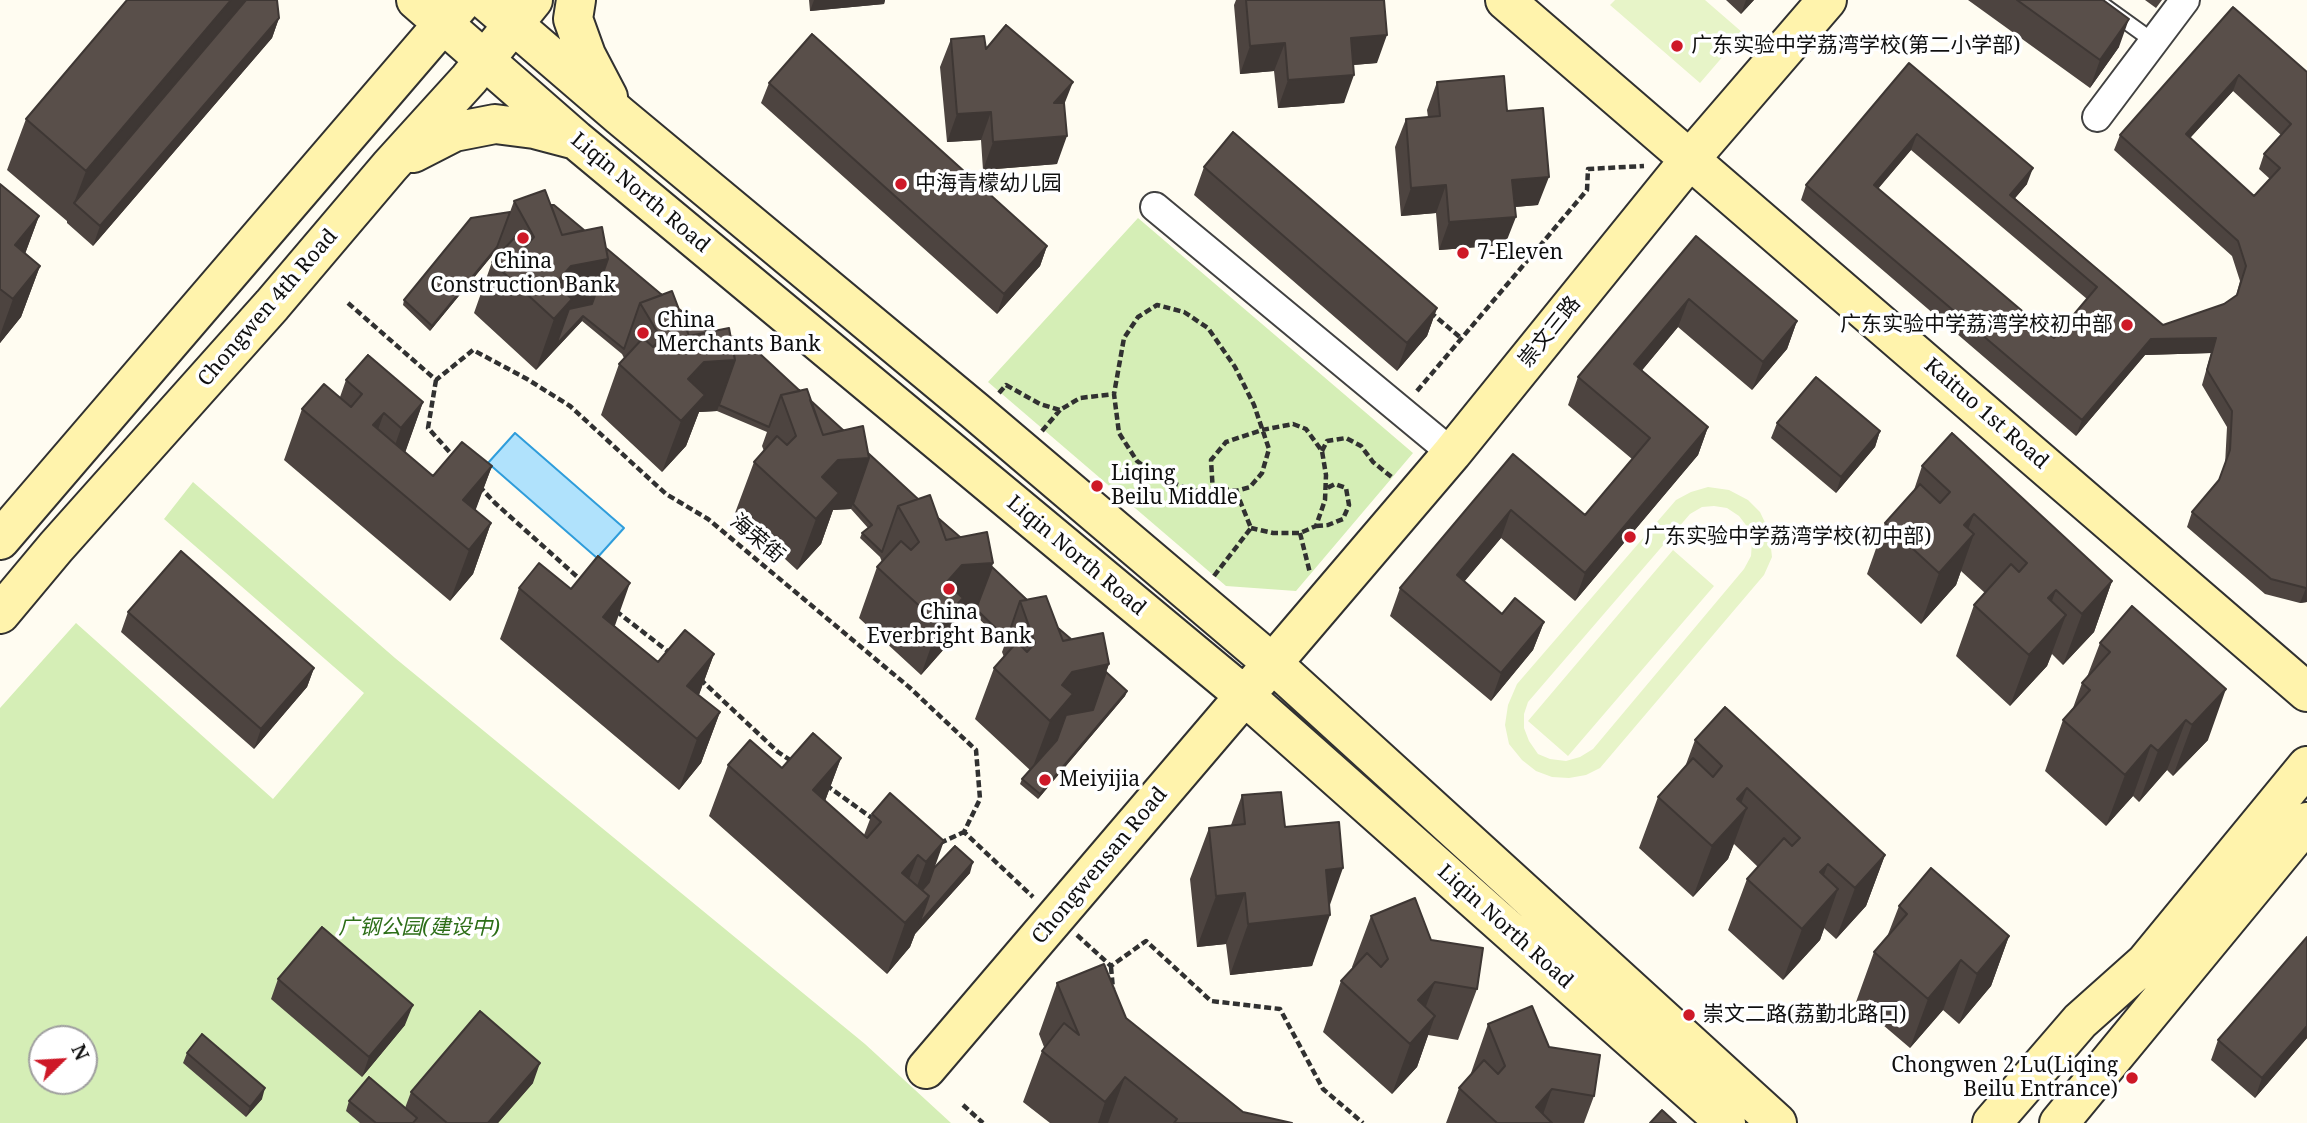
<!DOCTYPE html>
<meta charset="utf-8">
<style>
body{margin:0}
#map{position:relative;width:2307px;height:1123px;overflow:hidden;background:#fffcf1;font-family:"Noto Serif",serif}
canvas{display:block}
.north{position:absolute;left:28px;top:1025px;width:70px;height:70px;box-sizing:border-box;background:#fff;border:2px solid #9f9f9f;border-radius:50%;rotate:66deg;font-size:19px;font-weight:700;line-height:28px;text-align:center;color:#0f0f0f}
.north::after{content:'';display:block;margin:auto;width:24px;height:32px;background:#ce1827;clip-path:polygon(50% 0,100% 100%,50% 72%,0 100%)}
</style>
<div id="map">
<canvas width="2307" height="1123"></canvas>
<div class="north">N</div>
</div>
<script>
const c = document.querySelector('canvas').getContext('2d');
c.lineJoin = 'round';
function paint(path, color) {
  c.fillStyle = color;
  c.fill(path, 'evenodd');
}
function poly(rows) {
  const path = new Path2D();
  for (const r of rows) {
    path.moveTo(r[0], r[1]);
    for (let i = 2; i < r.length; i += 2) path.lineTo(r[i], r[i + 1]);
  }
  return path;
}
function stroke(path, color, width, dash) {
  c.strokeStyle = color;
  c.lineWidth = width;
  c.lineCap = dash ? 'butt' : 'round';
  c.setLineDash(dash || []);
  c.stroke(path);
}
function write(font, color, halo, rows, align = 'center') {
  c.font = font + ' "Noto Serif","Noto Sans SC",serif';
  c.lineWidth = 7;
  c.setLineDash([]);
  c.textBaseline = 'middle';
  c.strokeStyle = halo;
  c.fillStyle = color;
  for (const [text, x, y, turn = 0] of rows) {
    c.save();
    c.translate(x, y);
    c.rotate((+turn || 0) * Math.PI / 180);
    c.textAlign = isNaN(turn) ? turn : align;
    if (halo) c.strokeText(text, 0, 0);
    c.fillText(text, 0, 0);
    c.restore();
  }
}
paint(poly([
 [1138,218,1413,453,1296,591,1226,586,988,382],
 [193,482,395,658,865,1044,951,1123,0,1123,0,708,76,623,273,799,364,693,164,519],
 [42,1039,84,1039,84,1081,42,1081]
]), '#d5eeb6');
paint(poly([
 [1615,0,1705,0,1743,33,1700,83,1610,5],
 [1708,487,1729,490,1748,500,1760,512,1769,531,1772,557,1764,575,1600,768,1586,775,1569,778,1552,777,1536,771,1522,760,1509,744,1505,725,1508,705,1517,684,1676,500,1691,492],
 [1714,506,1727,508,1739,516,1749,529,1752,542,1751,556,1744,569,1593,749,1580,757,1566,761,1550,759,1538,754,1529,741,1524,728,1524,714,1528,702,1690,514,1702,507],
 [1673,550,1714,586,1568,756,1528,721]
]), '#e7f4c8');
const water = poly([
 [515,433,624,528,597,558,488,463,515,433]
]);
paint(water, '#b0e2fc');
stroke(water, '#2f9ddb', 2);
const lane = poly([
 [2096,0,2153,41]
]);
const street = poly([
 [2097,117,2185,0],
 [1155,207,1452,453]
]);
const secondary = poly([
 [416,0,576,140,1245,696,1726,1123],
 [485,0,620,116,975,411,1272,663,1777,1123],
 [576,0,573,19,586,55,608,97],
 [1505,0,2307,692],
 [413,153,454,132,495,124,534,129,572,139],
 [0,540,460,4],
 [0,614,56,547,272,305,390,166,469,79,533,0],
 [926,1069,1452,453,1690,159,1827,0],
 [1992,1123,2080,1021,2145,963,2307,766],
 [2059,1123,2307,822]
]);
stroke(lane, '#424242', 18);
stroke(street, '#424242', 32);
stroke(secondary, '#313131', 42);
stroke(poly([
 [348,303,436,380,473,350,527,379,570,406,666,494,708,519,909,687,976,750,980,799,964,832,1033,897],
 [1430,312,1461,338],
 [436,380,428,428,455,458],
 [1417,391,1587,190,1588,169,1644,166],
 [999,393,1006,385,1040,404,1060,410,1080,398,1114,394,1119,433,1137,461,1160,478,1191,490,1213,493,1225,489,1236,491,1250,487,1262,473,1269,449,1254,405,1235,367,1208,328,1184,312,1157,305,1138,317,1124,338,1114,394],
 [1042,431,1060,410],
 [1322,451,1327,441,1346,438,1361,446,1373,462,1394,479],
 [479,486,495,503,583,582],
 [1213,493,1211,460,1226,442,1262,430,1293,424,1306,429,1322,451,1326,475,1325,500,1316,526,1300,533,1273,533,1251,528],
 [1316,526,1328,525,1343,519,1349,505,1346,488,1335,484,1327,488],
 [1300,533,1310,573],
 [1214,576,1251,528,1236,491],
 [616,611,670,653],
 [700,679,778,752,793,762],
 [826,785,876,821],
 [940,843,964,832],
 [1077,935,1111,966,1146,941,1211,1001,1280,1009,1323,1089,1363,1123],
 [1111,967,1113,989],
 [963,1105,983,1123]
]), '#313131', 4.5, [7, 3.5]);
stroke(lane, '#fff', 14);
stroke(street, '#fff', 28);
stroke(secondary, '#fff3ac', 38);
paint(poly([
 [809,0,885,0,884,4,810,11],
 [1236,0,1246,0,1377,63,1353,65,1344,103,1278,108,1274,71,1240,74,1234,5],
 [1726,0,1754,0,1741,14],
 [1968,0,2103,0,2119,47,2090,88],
 [2145,0,2162,0,2156,8],
 [2233,7,2307,72,2307,602,2300,603,2265,594,2187,527,2192,512,2219,480,2225,465,2227,427,2202,385,2211,353,2145,355,2076,436,1801,200,1806,185,1909,63,2027,184,2015,198,2163,325,2224,304,2236,296,2240,281,2232,256,2114,150,2120,135],
 [2233,91,2281,135,2264,154,2259,169,2270,179,2254,196,2190,138],
 [1911,150,2087,299,2054,338,1878,189],
 [279,18,272,38,93,246,67,223,67,221,7,170,26,119],
 [951,39,986,49,1065,104,1057,164,983,170,981,140,947,142,940,67],
 [1437,82,1507,111,1538,205,1515,207,1505,245,1439,250,1436,213,1401,216,1395,147,1406,119,1428,117,1427,110],
 [769,83,1047,246,1040,266,997,314,761,103],
 [1204,167,1437,308,1427,336,1397,371,1194,195],
 [0,184,39,216,25,254,40,266,21,317,0,343],
 [514,201,551,205,606,248,703,329,730,336,810,400,960,537,993,563,992,567,1071,639,1109,664,1106,672,1127,691,1125,696,1038,799,1020,784,1022,779,1030,770,975,719,994,668,1004,657,1002,652,1005,644,974,614,957,615,944,649,921,675,859,618,877,567,882,562,880,557,860,538,862,533,868,528,851,509,833,510,821,544,797,570,735,513,754,462,764,451,762,446,767,432,717,411,699,412,686,446,662,472,601,415,619,364,624,358,622,354,582,321,536,370,474,313,492,262,498,256,495,252,430,331,403,305,404,300,510,212],
 [1696,236,1797,321,1787,349,1752,390,1678,327,1642,370,1708,427,1698,455,1575,601,1501,538,1464,582,1502,614,1544,622,1533,650,1491,701,1390,616,1400,588,1513,454,1585,515,1632,459,1568,405,1578,377],
 [346,380,423,402,405,452,433,476,492,466,475,510,491,523,473,574,450,601,284,460,302,409,340,397],
 [1777,423,1880,431,1875,447,1836,493,1771,438],
 [1922,466,2112,581,2094,632,2063,665,2052,654,2047,666,2010,706,1956,656,1974,605,1985,593,1961,571,1956,585,1921,624,1867,574,1885,523,1913,493],
 [519,588,615,626,658,662,714,654,699,695,720,712,701,763,679,790,500,639],
 [128,612,314,668,307,687,254,749,121,632],
 [2100,643,2208,740,2173,776,2167,770,2139,802,2133,796,2106,826,2045,771,2063,720,2073,708,2082,683,2087,677],
 [1695,740,1885,855,1866,906,1836,939,1824,928,1820,940,1783,980,1728,930,1747,879,1758,867,1734,844,1728,859,1693,897,1639,848,1658,797,1685,767],
 [841,758,825,801,864,835,872,814,934,868,970,873,915,934,910,947,887,974,709,816,728,765,782,768],
 [1242,795,1285,827,1329,906,1312,966,1230,975,1226,944,1197,947,1190,879,1209,828,1231,825],
 [1899,906,2009,936,1991,986,1959,1024,1943,1010,1910,1048,1856,1002,1874,952,1887,937],
 [1371,916,1431,940,1477,989,1458,1040,1428,1035,1417,1067,1392,1094,1323,1032,1341,981,1353,969,1352,967],
 [2307,937,2307,1038,2255,1098,2211,1060,2218,1040],
 [278,979,405,1025,362,1077,271,999],
 [1057,983,1126,1018,1243,1112,1292,1123,1050,1123,1023,1102,1042,1051,1044,1047,1039,1034],
 [1488,1024,1549,1047,1594,1096,1584,1123,1446,1123,1459,1088,1470,1076],
 [187,1053,262,1099,246,1117,183,1063],
 [533,1083,498,1123,360,1123,346,1111,349,1101,405,1108,411,1092]
]), '#4d4440');
paint(poly([
 [231,0,255,0,74,203,86,171],
 [814,0,885,0,884,4,810,11],
 [1746,0,1754,0,1741,14],
 [279,18,272,38,93,246,100,226],
 [2129,19,2119,47,2090,88,2100,60],
 [1387,35,1377,63,1341,66,1351,38],
 [1285,43,1274,71,1240,74,1250,46],
 [1354,75,1344,103,1278,108,1288,80],
 [2239,75,2233,91,2180,149,2186,134],
 [1073,82,1062,110,1054,103],
 [991,112,981,140,947,142,957,114],
 [1917,134,1911,150,1868,200,1874,185],
 [1067,136,1057,164,983,170,993,142],
 [2033,168,2027,184,2005,210,2010,195],
 [1549,177,1538,205,1502,208,1512,180],
 [1446,185,1436,213,1401,216,1411,188],
 [39,216,20,267,15,245],
 [1516,217,1505,245,1439,250,1449,222],
 [1047,246,1040,266,997,314,1004,294],
 [497,247,495,252,430,331,432,326],
 [608,259,590,309,583,316,582,321,536,370,554,319,556,283,571,266],
 [40,266,21,317,0,343,0,335,13,299],
 [1689,299,1678,327,1624,392,1634,364],
 [1437,308,1427,336,1397,371,1407,343],
 [1797,321,1787,349,1752,390,1763,362],
 [2216,338,2211,353,2145,355,2076,436,2082,420,2151,339],
 [735,360,717,411,699,412,686,446,662,472,681,421,670,387,704,362],
 [423,402,405,453,383,479,401,428],
 [384,413,366,463,373,425],
 [1708,427,1698,455,1575,601,1585,573],
 [1880,431,1875,447,1836,493,1841,477],
 [869,458,851,509,833,510,821,544,797,570,816,519,804,486,838,460],
 [492,466,473,517,463,500],
 [1511,510,1501,538,1446,603,1457,575],
 [1974,514,1961,548,1974,534,1956,585,1921,624,1939,573,1964,525],
 [491,523,473,574,450,601,469,550],
 [993,563,974,614,957,615,944,649,921,675,939,624,928,591,962,565],
 [2112,581,2094,632,2063,665,2082,614],
 [630,583,612,634,603,617],
 [2306,588,2307,588,2307,602,2300,603],
 [2056,590,2037,641,2048,598],
 [2066,615,2047,666,2010,706,2029,655],
 [1544,622,1533,650,1491,701,1501,673],
 [714,654,695,705,687,686],
 [1109,664,1091,715,1055,745,1031,772,1050,721,1044,692,1072,672],
 [314,668,307,687,254,749,261,729],
 [2226,689,2208,740,2173,776,2192,725],
 [1127,691,1125,696,1038,799,1040,794],
 [720,712,701,763,679,790,697,739],
 [2186,720,2167,770,2139,802,2158,751],
 [2151,745,2133,796,2106,826,2125,775],
 [841,758,822,809,813,790],
 [1747,788,1734,822,1747,808,1728,859,1693,897,1712,846,1737,799],
 [944,841,926,892,907,913,926,862],
 [918,855,899,906,902,873],
 [1885,855,1866,906,1836,939,1855,888],
 [973,862,970,873,915,934,910,947,887,974,905,923,929,896],
 [1828,864,1809,915,1820,872],
 [1343,868,1326,916,1330,915,1312,966,1230,975,1248,924,1326,870],
 [1838,889,1820,940,1783,980,1802,929],
 [1245,893,1226,944,1197,947,1216,896],
 [2009,936,1991,986,1959,1024,1977,974],
 [1961,960,1943,1010,1910,1048,1928,999],
 [1435,982,1416,1033,1418,1000],
 [413,1005,405,1025,362,1077,369,1057],
 [1435,1016,1417,1067,1392,1094,1410,1044],
 [2307,1026,2307,1038,2255,1098,2262,1078],
 [540,1063,533,1083,498,1123,488,1123],
 [1125,1077,1108,1123,1098,1123,1105,1102],
 [265,1088,262,1099,246,1117,250,1107],
 [1552,1089,1540,1123,1536,1107]
]), '#3e3734');
const building = poly([
 [127,0,231,0,86,171,26,119,127,0],
 [246,0,277,0,279,18,100,226,74,203,246,0],
 [1246,0,1384,0,1387,35,1351,38,1354,75,1288,80,1285,43,1250,46,1246,0],
 [2017,0,2103,0,2129,19,2100,60,2017,0],
 [2233,7,2307,72,2307,588,2306,588,2271,579,2192,512,2219,480,2230,450,2232,411,2207,370,2216,338,2151,339,2082,420,1806,185,1909,63,2033,168,2010,195,2163,325,2224,304,2237,295,2246,266,2238,241,2120,135,2233,7],
 [2239,75,2291,124,2264,154,2280,168,2254,196,2186,134,2239,75],
 [1917,134,2097,287,2054,338,1874,185,1917,134],
 [1006,25,1073,82,1054,103,1064,103,1067,136,993,142,991,112,957,114,951,39,984,36,986,49,1006,25],
 [812,34,1047,246,1004,294,769,83,812,34],
 [1504,76,1507,111,1543,108,1549,177,1512,180,1516,217,1449,222,1446,185,1411,188,1406,119,1440,116,1437,82,1504,76],
 [1233,132,1437,308,1407,343,1204,167,1233,132],
 [0,184,39,216,15,245,40,266,13,299,0,289,0,184],
 [545,190,562,235,602,227,608,259,571,266,555,284,572,299,554,319,492,262,516,236,526,246,534,237,514,201,545,190],
 [551,205,554,205,584,230,562,235,551,205],
 [510,212,497,247,432,326,404,300,471,218,510,212],
 [1696,236,1797,321,1763,362,1689,299,1634,364,1708,427,1585,573,1511,510,1457,575,1502,614,1515,598,1544,622,1501,673,1400,588,1513,454,1585,515,1650,438,1578,377,1696,236],
 [606,248,662,295,640,303,624,349,583,316,556,345,569,309,592,304,608,259,606,248],
 [672,291,689,336,729,328,735,360,704,362,688,379,705,395,681,421,619,364,643,338,653,347,661,338,640,303,672,291],
 [679,309,703,329,712,332,689,336,679,309],
 [730,336,745,340,800,391,781,395,769,427,719,405,735,360,730,336],
 [368,355,423,402,401,428,384,413,373,425,433,476,462,442,492,466,463,500,491,523,469,550,302,409,324,384,351,407,362,394,346,380,368,355],
 [1816,377,1880,431,1841,477,1777,423,1816,377],
 [807,389,823,435,863,426,869,458,838,460,822,477,839,493,816,519,754,462,777,436,787,445,796,436,781,395,807,389],
 [810,400,843,430,823,435,810,400],
 [1952,433,2112,581,2082,614,2056,590,2048,598,2066,615,2029,655,1974,605,2011,564,2019,572,2027,563,1974,514,1964,525,1974,534,1939,573,1885,523,1920,484,1940,503,1950,492,1922,466,1952,433],
 [868,453,918,499,898,506,882,552,862,533,872,525,853,504,869,458,868,453],
 [930,495,946,540,987,532,993,563,962,565,946,583,963,598,939,624,877,567,901,541,911,550,919,542,898,506,930,495],
 [938,518,960,537,946,540,938,518],
 [181,551,314,668,261,729,128,612,181,551],
 [598,556,630,583,603,617,658,662,685,630,714,654,687,686,720,712,697,739,519,588,539,563,571,589,598,556],
 [992,567,1027,600,1020,601,1007,639,976,609,992,567],
 [1046,596,1063,641,1103,633,1109,664,1072,672,1062,685,1073,694,1050,721,994,668,1017,642,1027,652,1035,643,1020,601,1046,596],
 [2132,606,2226,689,2192,725,2186,720,2158,751,2151,745,2125,775,2063,720,2090,690,2082,683,2110,652,2100,643,2132,606],
 [1058,628,1071,639,1063,641,1058,628],
 [1106,672,1127,691,1040,794,1022,779,1057,740,1066,715,1093,710,1106,672],
 [1725,707,1885,855,1855,888,1828,864,1820,872,1838,889,1802,929,1747,879,1784,838,1792,846,1800,838,1747,788,1737,799,1747,808,1712,846,1658,797,1693,758,1713,777,1722,766,1695,740,1725,707],
 [813,733,841,758,813,790,867,838,881,822,872,814,890,793,944,841,926,862,918,855,902,873,929,896,905,923,728,765,750,740,782,768,813,733],
 [1281,792,1285,827,1339,822,1343,868,1326,870,1330,915,1248,924,1245,893,1216,896,1209,828,1245,824,1242,795,1281,792],
 [955,846,973,862,919,924,929,896,922,890,929,882,934,868,955,846],
 [1931,868,2009,936,1977,974,1961,960,1928,999,1874,952,1907,914,1899,906,1931,868],
 [1415,898,1431,940,1483,948,1477,989,1435,982,1418,1000,1435,1016,1410,1044,1341,981,1367,953,1381,967,1388,959,1371,916,1415,898],
 [322,927,413,1005,369,1057,278,979,322,927],
 [2307,937,2307,1026,2262,1078,2218,1040,2307,937],
 [1104,964,1126,1018,1243,1112,1292,1123,1174,1123,1177,1119,1125,1077,1105,1102,1042,1051,1064,1023,1079,1035,1057,983,1104,964],
 [1532,1006,1549,1047,1600,1055,1594,1096,1552,1089,1536,1107,1552,1123,1497,1123,1459,1088,1484,1060,1498,1074,1505,1066,1488,1024,1532,1006],
 [480,1011,540,1063,488,1123,447,1123,411,1092,480,1011],
 [202,1034,265,1088,250,1107,187,1053,202,1034],
 [369,1077,417,1118,413,1123,376,1123,349,1101,369,1077],
 [1662,1110,1676,1123,1650,1123,1662,1110]
]);
paint(building, '#594f4a');
stroke(building, '#3e3734', 2);
for (const [x, y, r, color] of [
 [1677,46,7,"#ce1827"],
 [901,184,7,"#ce1827"],
 [523,238,7,"#ce1827"],
 [1463,253,7,"#ce1827"],
 [2127,325,7,"#ce1827"],
 [643,333,7,"#ce1827"],
 [1097,486,7,"#ce1827"],
 [1630,537,7,"#ce1827"],
 [949,589,7,"#ce1827"],
 [1045,780,7,"#ce1827"],
 [1689,1015,7,"#ce1827"],
 [2132,1078,7,"#ce1827"]
]) {
  const dot = new Path2D();
  dot.arc(x, y, r, 0, 2 * Math.PI);
  c.fillStyle = color;
  c.fill(dot);
  stroke(dot, '#fff', 2.5);
}
write('21px', '#0f0f0f', '#fff', [
 ["广东实验中学荔湾学校(第二小学部)",1691,46],
 ["中海青檬幼儿园",915,184],
 ["7-Eleven",1477,253],
 ["China",523,262,"center"],
 ["Construction Bank",523,286,"center"],
 ["China",657,321],
 ["Merchants Bank",657,345],
 ["广东实验中学荔湾学校初中部",2113,325,"right"],
 ["Liqing",1111,474],
 ["Beilu Middle",1111,498],
 ["广东实验中学荔湾学校(初中部)",1644,537],
 ["China",949,613,"center"],
 ["Everbright Bank",949,637,"center"],
 ["Meiyijia",1059,780],
 ["崇文二路(荔勤北路口)",1703,1015],
 ["Chongwen 2 Lu(Liqing",2118,1066,"right"],
 ["Beilu Entrance)",2118,1090,"right"]
], 'left');
write('21px', '#0f0f0f', '#fff', [
 ["Liqin North Road",640,193,40],
 ["Chongwen 4th Road",268,308,-49],
 ["崇文三路",1550,332,-51],
 ["Kaituo 1st Road",1986,414,41],
 ["海荣街",757,539,40],
 ["Liqin North Road",1076,556,40],
 ["Chongwensan Road",1100,866,-50],
 ["Liqin North Road",1505,927,42]
]);
write('italic 21px', '#2d6e18', '#fff', [
 ["广钢公园(建设中)",419,928]
]);
</script>
